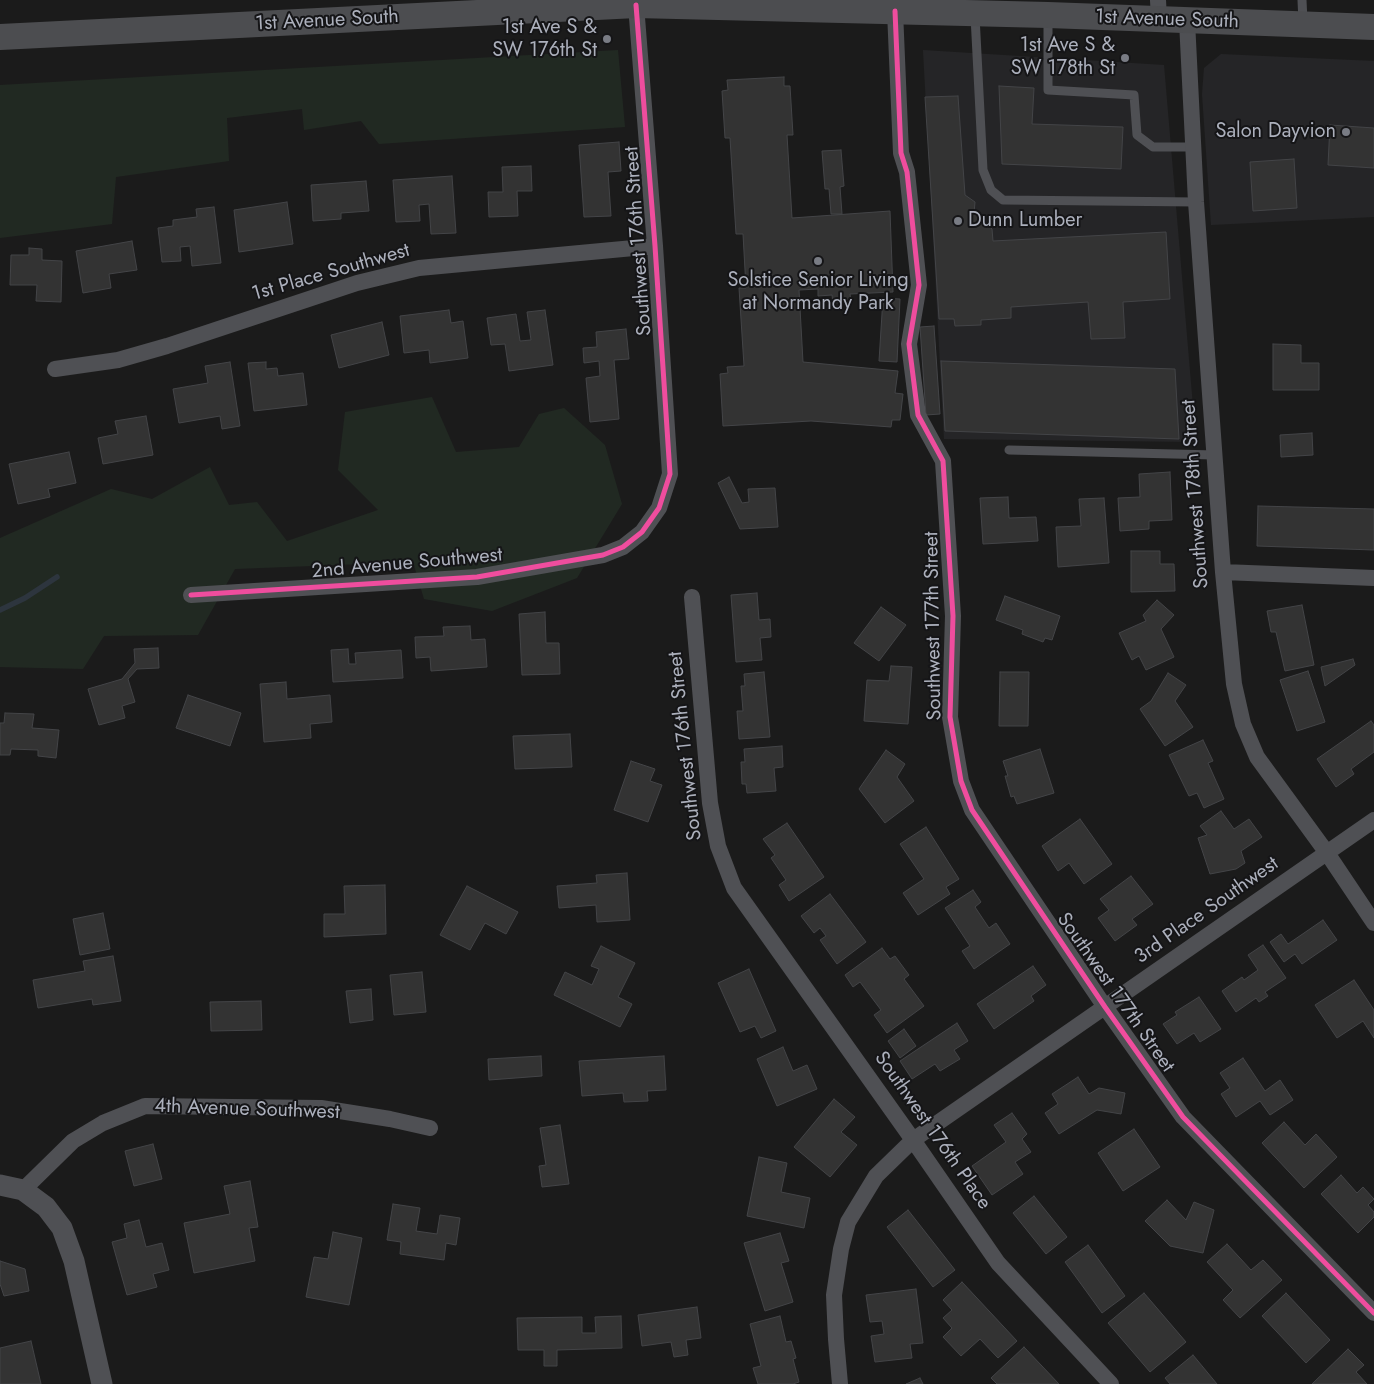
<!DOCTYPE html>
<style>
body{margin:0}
canvas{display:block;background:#1b1b1b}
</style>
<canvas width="1374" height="1384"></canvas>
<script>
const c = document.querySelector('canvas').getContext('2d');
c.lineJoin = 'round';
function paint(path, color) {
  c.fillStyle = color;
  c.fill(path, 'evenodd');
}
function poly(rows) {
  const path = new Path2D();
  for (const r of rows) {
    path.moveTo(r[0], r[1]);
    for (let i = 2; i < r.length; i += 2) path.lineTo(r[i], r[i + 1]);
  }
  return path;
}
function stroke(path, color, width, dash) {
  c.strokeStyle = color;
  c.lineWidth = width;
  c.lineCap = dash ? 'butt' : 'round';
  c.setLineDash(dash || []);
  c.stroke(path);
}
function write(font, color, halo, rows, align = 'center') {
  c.font = font + ' Jost,sans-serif';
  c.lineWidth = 4;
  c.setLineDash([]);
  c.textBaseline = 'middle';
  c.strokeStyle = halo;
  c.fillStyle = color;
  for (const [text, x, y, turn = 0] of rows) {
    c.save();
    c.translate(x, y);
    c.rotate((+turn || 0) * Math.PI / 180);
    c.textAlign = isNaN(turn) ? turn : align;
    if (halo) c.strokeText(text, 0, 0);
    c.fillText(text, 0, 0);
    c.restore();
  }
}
paint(poly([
 [923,50,1164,65,1196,442,944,439],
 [1221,54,1374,61,1374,217,1211,225,1202,94,1204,68]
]), '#252527');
paint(poly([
 [618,50,625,127,379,144,361,121,304,130,302,109,227,118,229,161,116,177,112,224,0,238,0,85],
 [432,397,456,452,519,447,539,414,564,408,605,445,622,504,577,578,492,611,424,599,413,562,235,569,198,635,104,636,83,669,0,667,0,538,111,489,152,499,210,467,229,505,257,502,287,541,378,510,338,470,345,412]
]), '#212922');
stroke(poly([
 [0,610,25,598,57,577]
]), '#2d353e', 5.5);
const building = poly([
 [784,77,784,86,790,86,793,135,787,135,792,218,890,211,893,292,850,294,851,302,833,303,832,295,818,296,818,289,799,290,803,362,898,371,895,393,903,394,900,420,892,420,891,427,811,421,723,426,720,374,728,373,727,367,744,366,739,288,746,288,743,234,736,234,730,138,725,138,722,91,728,90,727,80,784,77],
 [999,86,1034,88,1032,124,1123,127,1121,169,1002,164,999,86],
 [958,96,965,195,975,202,974,213,992,229,993,241,1166,232,1170,299,1123,302,1125,338,1091,339,1088,302,1011,307,1011,318,981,320,981,325,955,326,954,319,939,319,925,97,958,96],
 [1330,125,1374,128,1374,168,1328,165,1330,125],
 [619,142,621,171,608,172,611,216,584,217,579,145,619,142],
 [841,150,844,186,840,187,842,214,831,214,829,189,825,189,822,151,841,150],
 [1294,159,1297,208,1253,211,1250,162,1294,159],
 [531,166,532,191,517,191,518,216,489,217,488,192,503,192,502,167,531,166],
 [452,176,456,233,431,234,429,204,419,205,420,221,396,222,393,180,452,176],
 [366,181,369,211,341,213,341,219,313,221,311,185,366,181],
 [287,202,293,244,239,252,234,210,287,202],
 [214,207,221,263,192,266,190,246,180,247,181,261,162,262,158,228,173,226,173,220,197,217,196,209,214,207],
 [132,241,137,270,109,274,111,288,83,293,76,251,132,241],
 [29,248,42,249,42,260,62,261,61,302,36,301,37,285,10,285,11,255,29,255,29,248],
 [883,298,900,299,897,362,879,361,883,298],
 [449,310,451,323,463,321,468,358,430,363,429,350,404,353,400,316,449,310],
 [545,310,553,365,509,371,505,344,491,345,487,318,516,314,520,341,531,340,527,312,545,310],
 [382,322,389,355,339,368,331,335,382,322],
 [934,326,940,414,926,415,920,327,934,326],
 [626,329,629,359,614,360,619,419,590,422,586,378,600,376,599,361,584,363,583,348,597,347,596,332,626,329],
 [1273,344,1301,345,1301,363,1319,363,1319,390,1273,390,1273,344],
 [941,361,1175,369,1179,439,945,431,941,361],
 [230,362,240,426,222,429,220,416,179,423,173,389,208,383,205,366,230,362],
 [266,362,266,369,277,368,278,376,303,373,307,405,254,411,248,363,266,362],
 [146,416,153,455,103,464,98,438,118,434,115,421,146,416],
 [1312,433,1313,455,1281,457,1280,435,1312,433],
 [69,452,76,483,48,489,50,497,18,504,9,464,69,452],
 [1170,472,1172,520,1149,521,1149,529,1120,531,1118,498,1140,497,1139,474,1170,472],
 [729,477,742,503,749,502,748,489,775,488,778,527,740,529,718,483,729,477],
 [1008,497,1009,518,1036,517,1038,541,983,544,980,498,1008,497],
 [1104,498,1109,563,1058,567,1056,527,1081,526,1079,499,1104,498],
 [1258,506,1374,509,1374,550,1257,546,1258,506],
 [1131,551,1160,551,1160,564,1174,564,1175,591,1131,592,1131,551],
 [757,593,759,620,770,619,771,637,760,638,762,660,736,662,731,595,757,593],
 [1005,596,1060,616,1052,640,1045,638,1043,642,1022,634,1023,630,996,620,1005,596],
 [1157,600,1174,615,1161,629,1174,657,1146,670,1139,656,1132,660,1119,633,1146,621,1143,615,1157,600],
 [1302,605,1314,665,1285,671,1276,632,1271,632,1267,611,1302,605],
 [881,607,906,625,879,661,854,643,881,607],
 [545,612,546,643,559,643,560,674,522,675,519,614,545,612],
 [470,626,471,640,485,639,487,667,431,671,430,657,416,658,415,637,444,636,443,627,470,626],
 [158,648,159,668,137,669,128,679,135,702,122,706,125,718,99,725,88,689,122,679,135,663,134,649,158,648],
 [348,649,349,664,356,664,355,653,401,650,403,678,333,682,331,650,348,649],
 [1353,659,1355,665,1325,686,1321,667,1353,659],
 [891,666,912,667,908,724,864,721,867,680,889,681,891,666],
 [1308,671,1325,722,1297,731,1280,680,1308,671],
 [764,672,770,737,739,739,737,711,743,711,741,686,745,686,744,674,764,672],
 [1000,672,1029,672,1028,726,999,726,1000,672],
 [1168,673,1186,685,1175,701,1193,727,1165,746,1140,709,1151,701,1168,673],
 [286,682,287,699,330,695,332,722,310,724,311,738,264,742,260,684,286,682],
 [188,695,241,713,230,746,176,728,188,695],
 [5,713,34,714,32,728,59,730,56,758,38,756,38,750,11,749,10,755,0,755,0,723,4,723,5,713],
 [1371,721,1374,725,1374,752,1351,769,1354,774,1336,787,1317,759,1371,721],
 [570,734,572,767,515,769,513,736,570,734],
 [1203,740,1213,761,1208,763,1224,799,1204,808,1197,793,1189,796,1169,755,1203,740],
 [782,746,783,767,774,768,776,791,747,793,746,784,742,784,741,762,745,762,744,749,782,746],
 [1040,749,1054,793,1017,804,1014,796,1011,797,1005,776,1008,776,1003,761,1040,749],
 [886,750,905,764,897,777,914,801,885,823,859,789,886,750],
 [631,761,655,769,650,781,662,785,648,822,614,810,631,761],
 [1221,811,1234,829,1249,819,1262,837,1241,851,1245,863,1236,869,1210,874,1198,838,1207,835,1200,826,1221,811],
 [1080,819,1112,864,1084,884,1069,863,1058,871,1042,846,1080,819],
 [787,823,824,877,789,901,779,885,786,880,771,858,775,855,763,839,787,823],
 [926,827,959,879,946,887,950,894,918,915,903,893,924,879,900,844,926,827],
 [627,873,630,920,597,922,596,905,559,908,557,886,597,883,596,875,627,873],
 [1131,876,1153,904,1132,919,1137,925,1115,941,1098,918,1109,910,1100,899,1131,876],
 [385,885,386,934,324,937,324,914,345,914,344,886,385,885],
 [467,886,518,912,506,934,485,923,470,950,440,935,467,886],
 [973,890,981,902,975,907,989,928,996,923,1010,944,974,969,962,951,970,946,945,908,973,890],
 [830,894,866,942,837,964,820,940,826,936,820,928,814,933,801,916,830,894],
 [103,913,110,949,80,955,73,919,103,913],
 [1323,920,1337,940,1302,964,1295,954,1284,962,1270,942,1281,934,1288,944,1323,920],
 [1263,945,1286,978,1265,992,1268,996,1259,1002,1256,998,1236,1012,1222,991,1242,977,1244,980,1258,970,1248,955,1263,945],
 [601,946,635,963,618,997,632,1004,620,1027,554,995,565,972,592,985,599,969,591,966,601,946],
 [882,948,890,959,895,956,909,975,904,979,924,1006,887,1033,874,1015,881,1010,860,982,853,987,845,975,882,948],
 [113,956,121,1001,93,1005,92,999,38,1008,33,980,85,971,83,961,113,956],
 [1033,966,1046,985,1031,996,1034,1001,994,1029,977,1004,1033,966],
 [749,969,776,1031,761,1038,755,1026,740,1032,718,983,749,969],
 [422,972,426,1012,394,1015,390,975,422,972],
 [1354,980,1374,1010,1374,1038,1363,1021,1337,1038,1315,1005,1354,980],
 [371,989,373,1020,350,1023,346,991,371,989],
 [1199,997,1221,1029,1200,1042,1194,1033,1177,1044,1163,1024,1177,1015,1175,1012,1199,997],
 [261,1001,262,1030,211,1031,210,1002,261,1001],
 [957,1023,968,1041,954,1050,960,1059,940,1071,935,1064,912,1079,900,1061,957,1023],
 [904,1029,916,1046,900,1058,888,1041,904,1029],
 [783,1047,793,1071,807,1065,817,1089,777,1106,757,1059,783,1047],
 [541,1056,542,1076,489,1080,488,1059,541,1056],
 [664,1056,666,1090,647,1091,648,1101,624,1102,623,1093,582,1096,579,1061,664,1056],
 [1243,1058,1265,1091,1280,1080,1293,1100,1270,1115,1260,1101,1236,1117,1221,1094,1230,1088,1220,1073,1243,1058],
 [1078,1077,1089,1094,1099,1088,1125,1093,1121,1114,1097,1110,1059,1134,1045,1113,1058,1104,1052,1094,1078,1077],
 [834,1099,855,1117,841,1132,857,1145,830,1177,794,1147,834,1099],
 [1012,1113,1027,1134,1022,1139,1031,1152,1015,1162,1023,1174,992,1195,972,1166,1006,1142,994,1125,1012,1113],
 [1284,1122,1305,1145,1316,1134,1337,1157,1304,1188,1262,1143,1284,1122],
 [560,1125,569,1184,542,1187,539,1166,546,1165,540,1128,560,1125],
 [1134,1129,1160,1167,1123,1191,1098,1153,1134,1129],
 [153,1144,162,1179,134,1186,125,1151,153,1144],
 [759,1157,787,1163,781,1192,810,1198,804,1228,747,1216,759,1157],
 [1341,1175,1357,1193,1363,1187,1374,1199,1368,1205,1374,1212,1374,1217,1358,1233,1321,1194,1341,1175],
 [250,1181,258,1227,249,1228,255,1261,194,1273,184,1223,230,1214,224,1186,250,1181],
 [1034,1196,1067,1237,1046,1254,1013,1213,1034,1196],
 [1167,1200,1186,1220,1194,1202,1214,1210,1203,1253,1170,1246,1145,1221,1167,1200],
 [393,1204,420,1208,416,1231,437,1234,440,1215,460,1218,456,1245,446,1243,444,1260,400,1254,401,1242,387,1240,393,1204],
 [908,1210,955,1270,933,1287,887,1227,908,1210],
 [139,1220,146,1247,162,1243,169,1270,153,1274,157,1287,127,1295,112,1242,127,1238,124,1224,139,1220],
 [333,1232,362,1238,349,1305,306,1297,314,1257,328,1259,333,1232],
 [780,1233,789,1261,781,1263,793,1302,765,1311,744,1243,780,1233],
 [1227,1244,1251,1270,1263,1260,1282,1280,1240,1318,1223,1300,1233,1290,1207,1262,1227,1244],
 [1088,1245,1125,1296,1102,1313,1065,1262,1088,1245],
 [0,1261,25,1269,29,1291,4,1296,0,1284,0,1261],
 [962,1282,1017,1341,998,1358,980,1339,961,1356,943,1337,952,1328,943,1318,952,1310,943,1300,962,1282],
 [916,1289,923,1343,910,1344,912,1358,875,1362,871,1336,884,1334,882,1321,870,1322,866,1295,916,1289],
 [1144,1293,1186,1342,1150,1372,1108,1323,1144,1293],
 [1286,1293,1330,1340,1306,1363,1262,1316,1286,1293],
 [697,1307,701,1338,686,1340,688,1355,674,1357,671,1342,642,1346,638,1315,697,1307],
 [621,1316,622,1348,557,1350,557,1366,544,1366,544,1350,518,1350,517,1318,582,1317,582,1333,596,1333,595,1317,621,1316],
 [780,1316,786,1342,791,1341,796,1358,793,1359,799,1382,793,1384,758,1384,753,1368,761,1366,750,1324,780,1316],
 [31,1341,41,1384,0,1384,0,1348,31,1341],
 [1024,1347,1059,1384,997,1384,991,1378,1024,1347],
 [1348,1349,1364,1365,1356,1372,1367,1384,1312,1384,1348,1349],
 [1193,1355,1217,1384,1170,1384,1165,1378,1193,1355],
 [920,1378,923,1384,906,1384,920,1378]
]);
paint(building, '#333');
stroke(building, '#434447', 1);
stroke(poly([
 [1302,0,1303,22],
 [975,16,983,170,991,190,1003,200,1196,202],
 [1048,16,1048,90,1134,95,1137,135,1153,147,1193,147],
 [1009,450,1215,455]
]), '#4f5054', 9);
stroke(poly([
 [1158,0,1159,19],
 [895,11,901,153,907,172,919,285,909,344,918,415,943,461,953,616,950,717,961,781,972,810,1105,1007,1183,1117,1374,1313],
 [1187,21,1196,202,1223,572,1234,684,1243,724,1257,757,1327,853,1374,923],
 [55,369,118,360,167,346,357,283,419,268,655,246],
 [1223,572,1374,578],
 [191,595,477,577,603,555,623,547,642,532,659,508,670,474,655,246,636,5],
 [692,597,710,803,718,846,734,888,913,1140,998,1263,1111,1384],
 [23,1190,73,1141,103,1123,145,1106,321,1108,390,1119,430,1128],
 [840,1384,836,1339,834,1295,841,1249,848,1222,876,1176,913,1140,1374,820]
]), '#4f5054', 16);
stroke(poly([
 [0,1185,23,1190,46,1207,62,1228,74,1261,102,1384]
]), '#4f5054', 21);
stroke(poly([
 [0,37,636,5,1048,15,1374,27]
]), '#4c4d50', 26);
stroke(poly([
 [895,11,901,153,907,172,919,285,909,344,918,415,943,461,953,616,950,717,961,781,972,810,1105,1007,1183,1117,1374,1313],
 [191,595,477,577,603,555,623,547,642,532,659,508,670,474,655,246,636,5]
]), '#ef4d9e', 5);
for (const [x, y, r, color] of [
 [607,39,5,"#797c84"],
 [1125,58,5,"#797c84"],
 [1346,132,5,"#797c84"],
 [958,221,5,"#797c84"],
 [818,261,5,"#797c84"]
]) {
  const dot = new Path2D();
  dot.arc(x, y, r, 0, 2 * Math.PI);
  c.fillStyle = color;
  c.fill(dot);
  stroke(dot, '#151517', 2);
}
write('20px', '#acb0bc', '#151517', [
 ["1st Avenue South",1167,20,2],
 ["1st Avenue South",327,21,-3],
 ["Southwest 176th Street",639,241,-94],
 ["1st Place Southwest",331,273,-16],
 ["Southwest 178th Street",1196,494,-94],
 ["2nd Avenue Southwest",407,564,-5],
 ["Southwest 177th Street",934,626,-91],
 ["Southwest 176th Street",686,746,-96],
 ["3rd Place Southwest",1207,911,-35],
 ["Southwest 177th Street",1115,993,55],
 ["4th Avenue Southwest",247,1110,2],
 ["Southwest 176th Place",932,1131,55]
]);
write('20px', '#acb0bc', '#151517', [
 ["1st Ave S &",597,28],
 ["SW 176th St",597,51],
 ["1st Ave S &",1115,46],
 ["SW 178th St",1115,69],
 ["Salon Dayvion",1336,132],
 ["Dunn Lumber",968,221,"left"],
 ["Solstice Senior Living",818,281,"center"],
 ["at Normandy Park",818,304,"center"]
], 'right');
</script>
